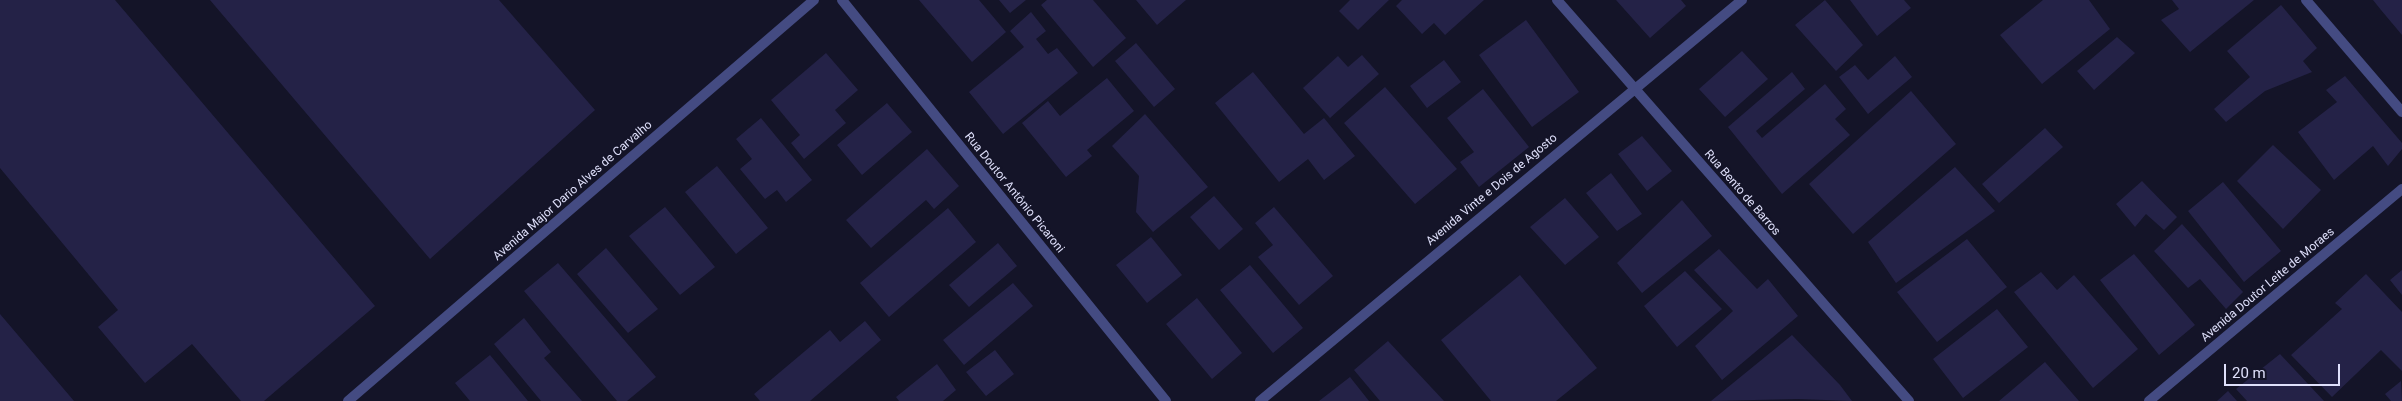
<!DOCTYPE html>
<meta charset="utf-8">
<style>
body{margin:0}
#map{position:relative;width:2402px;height:401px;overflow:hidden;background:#141428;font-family:Roboto,sans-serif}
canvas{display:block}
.scale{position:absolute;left:2224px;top:364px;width:116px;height:22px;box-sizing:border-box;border:2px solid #dfe0fb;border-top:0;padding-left:6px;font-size:15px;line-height:18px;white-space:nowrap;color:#dfe0fb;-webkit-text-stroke:4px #141428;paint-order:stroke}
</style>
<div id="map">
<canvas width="2402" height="401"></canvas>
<div class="scale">20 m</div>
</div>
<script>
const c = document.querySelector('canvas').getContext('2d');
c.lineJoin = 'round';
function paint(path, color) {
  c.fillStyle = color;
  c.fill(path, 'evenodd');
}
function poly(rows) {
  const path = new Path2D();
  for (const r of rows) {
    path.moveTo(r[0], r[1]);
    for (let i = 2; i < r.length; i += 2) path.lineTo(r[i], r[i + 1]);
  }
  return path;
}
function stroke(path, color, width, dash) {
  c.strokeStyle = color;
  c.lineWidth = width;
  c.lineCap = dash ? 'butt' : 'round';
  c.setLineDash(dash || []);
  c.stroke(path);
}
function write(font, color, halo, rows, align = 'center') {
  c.font = font + ' Roboto,sans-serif';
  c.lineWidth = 4;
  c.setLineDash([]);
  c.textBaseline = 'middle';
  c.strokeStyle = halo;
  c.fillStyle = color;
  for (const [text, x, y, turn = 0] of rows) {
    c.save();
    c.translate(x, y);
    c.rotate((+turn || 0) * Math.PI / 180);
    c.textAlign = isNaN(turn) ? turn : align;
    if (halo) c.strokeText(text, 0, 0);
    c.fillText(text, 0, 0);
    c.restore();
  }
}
paint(poly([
 [0,0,115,0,375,306,264,401,241,401,192,344,145,383,98,327,118,310,0,168],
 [210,0,499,0,595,110,430,259],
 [919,0,979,0,1006,32,972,62],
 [999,0,1026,0,1010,13],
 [1047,0,1093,0,1126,38,1093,67,1041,5],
 [1136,0,1186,0,1157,25],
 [1350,0,1389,0,1358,30,1339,11],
 [1402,0,1484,0,1445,35,1434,23,1422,34,1396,6],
 [1616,0,1681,0,1686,6,1650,38],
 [1825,0,1863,45,1836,71,1795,25],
 [1850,0,1904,0,1911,8,1877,36],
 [2043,0,2089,0,2110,29,2042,84,2000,35],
 [2172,0,2254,0,2190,52,2161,20,2179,9],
 [2373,0,2402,0,2402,35,2381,10],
 [2281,5,2317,48,2303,61,2312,72,2265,91,2226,122,2214,109,2250,77,2227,51],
 [1031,12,1046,31,1036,39,1048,54,1057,48,1078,73,1003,134,969,92,1024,47,1010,31],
 [1526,20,1579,92,1532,127,1479,55],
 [2117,37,2135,53,2094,90,2077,71],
 [1136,43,1175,89,1154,107,1115,61],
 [1742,51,1768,79,1725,117,1699,89],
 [826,53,858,90,835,110,846,123,804,159,791,143,800,135,771,100],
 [1362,55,1379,74,1330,118,1303,88,1338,56,1348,67],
 [1895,56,1912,77,1868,114,1839,77,1855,65,1868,80],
 [1444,60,1461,82,1427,108,1410,86],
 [1253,72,1304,134,1324,118,1355,156,1324,180,1308,159,1279,182,1215,103],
 [1792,72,1805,89,1756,131,1762,138,1825,84,1846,109,1835,119,1850,135,1782,194,1728,127],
 [2345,76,2402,143,2402,149,2388,166,2373,146,2334,180,2298,132,2337,102,2326,90],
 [1107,78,1134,111,1087,150,1092,156,1066,177,1022,123,1048,101,1060,116],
 [1385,87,1457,169,1415,204,1344,123],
 [1483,89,1529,147,1479,187,1460,162,1474,152,1447,118],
 [1911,91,1956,144,1853,234,1809,184],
 [887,103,912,132,862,175,837,145],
 [1145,114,1208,187,1153,232,1136,212,1139,176,1112,146],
 [761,118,812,180,786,202,777,190,765,199,740,169,752,159,736,139],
 [2045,128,2063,147,1999,203,1982,184],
 [1642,136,1672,171,1647,191,1618,154],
 [2273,145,2321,190,2283,229,2237,181],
 [927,149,959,186,934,209,926,200,871,248,846,220],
 [717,166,768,228,736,254,685,192],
 [1955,167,1995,211,1896,283,1868,242],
 [1611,173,1642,214,1617,231,1586,193],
 [2142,181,2177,217,2164,230,2146,214,2135,227,2116,204],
 [2223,182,2281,251,2244,282,2188,211],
 [1214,196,1243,229,1219,250,1190,217],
 [1565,198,1599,237,1565,265,1530,227],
 [1682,200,1712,236,1642,293,1617,263],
 [665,207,715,267,680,295,629,236],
 [1274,207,1333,276,1299,305,1258,257,1273,245,1255,223],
 [948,208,976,242,889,317,860,283],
 [2182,224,2243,292,2226,309,2200,279,2188,288,2154,251],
 [1151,237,1182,275,1147,303,1116,265],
 [1967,239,2007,287,1937,342,1897,292],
 [998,243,1017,266,969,307,949,285],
 [606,248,658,309,628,333,577,274],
 [1719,249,1757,289,1768,279,1798,316,1722,380,1695,346,1733,311,1694,270],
 [2134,254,2195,325,2159,355,2100,280],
 [558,263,656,377,627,401,617,401,524,291],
 [1250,265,1303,328,1273,353,1220,290],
 [2402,270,2402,295,2390,280],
 [1685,271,1722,309,1677,347,1644,306],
 [2041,272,2057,290,2074,275,2138,349,2093,388,2014,292],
 [2366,274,2402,312,2402,371,2381,350,2332,397,2291,355,2342,309,2335,303],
 [1520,275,1597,368,1556,401,1491,401,1441,340],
 [1013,283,1033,306,964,365,943,340],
 [1197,298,1242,353,1212,379,1166,324],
 [1997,309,2028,347,1963,398,1933,359],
 [0,314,74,401,0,401],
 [524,318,551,352,544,358,582,401,541,401,494,344],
 [865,321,881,340,810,401,760,401,754,394,830,330,840,342],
 [1792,335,1840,385,1852,401,1798,399,1711,401],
 [1388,341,1444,401,1380,401,1354,370],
 [995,350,1014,374,986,396,966,372],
 [2280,354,2324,401,2247,401,2236,389],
 [490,355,528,401,470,401,455,383],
 [2045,362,2079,401,1999,401],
 [937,364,956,390,943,401,899,401,896,397],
 [1350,377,1369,401,1319,401],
 [2401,381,2402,401,2391,401,2385,394],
 [2228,391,2237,401,2217,401]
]), '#242247');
stroke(poly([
 [842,0,1166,401],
 [1557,0,1909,401],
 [2306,0,2402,112],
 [348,401,814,0],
 [1260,401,1742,0]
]), '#444b82', 10);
stroke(poly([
 [2149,401,2402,189]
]), '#444b82', 10);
write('12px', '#dfe0fb', '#141428', [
 ["Avenida Vinte e Dois de Agosto",1492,190,-40],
 ["Avenida Major Dario Alves de Carvalho",573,191,-41],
 ["Rua Doutor Antônio Picaroni",1014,193,51],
 ["Rua Bento de Barros",1742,193,49],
 ["Avenida Doutor Leite de Moraes",2268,285,-40]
]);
</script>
